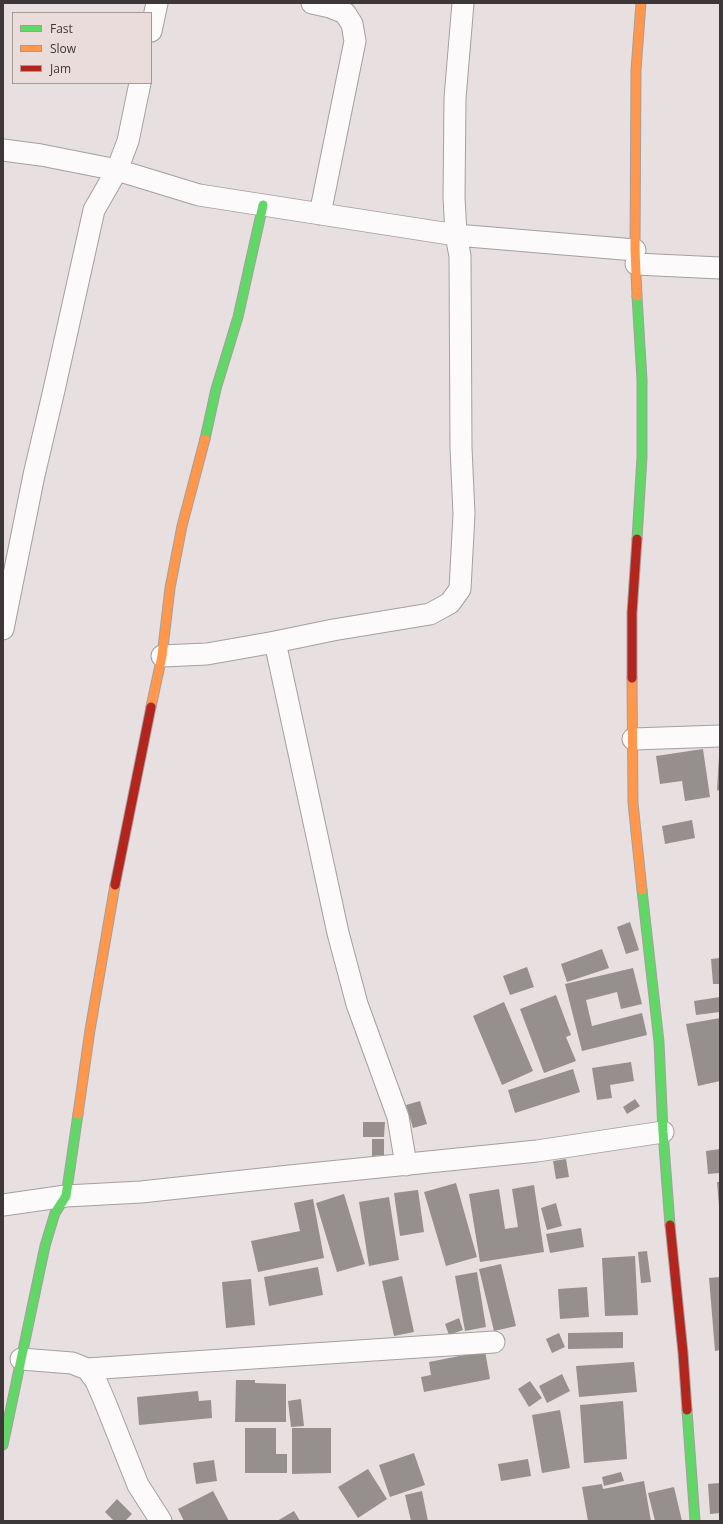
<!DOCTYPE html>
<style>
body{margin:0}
#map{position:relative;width:723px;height:1524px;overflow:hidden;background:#e8e0e0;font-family:"Open Sans",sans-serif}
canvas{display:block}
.frame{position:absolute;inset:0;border:4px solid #3d3737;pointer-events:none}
.legend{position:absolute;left:12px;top:12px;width:140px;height:72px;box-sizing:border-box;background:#ebdcdc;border:1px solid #a59a9a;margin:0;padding:5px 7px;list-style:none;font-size:12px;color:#3d3737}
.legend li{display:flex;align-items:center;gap:8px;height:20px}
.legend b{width:20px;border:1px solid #a59a9a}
</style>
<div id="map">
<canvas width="723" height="1524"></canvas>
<div class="frame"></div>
<ul class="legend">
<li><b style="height:5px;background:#63d668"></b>Fast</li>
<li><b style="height:5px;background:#ff974d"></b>Slow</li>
<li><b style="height:5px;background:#b3261e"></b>Jam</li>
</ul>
</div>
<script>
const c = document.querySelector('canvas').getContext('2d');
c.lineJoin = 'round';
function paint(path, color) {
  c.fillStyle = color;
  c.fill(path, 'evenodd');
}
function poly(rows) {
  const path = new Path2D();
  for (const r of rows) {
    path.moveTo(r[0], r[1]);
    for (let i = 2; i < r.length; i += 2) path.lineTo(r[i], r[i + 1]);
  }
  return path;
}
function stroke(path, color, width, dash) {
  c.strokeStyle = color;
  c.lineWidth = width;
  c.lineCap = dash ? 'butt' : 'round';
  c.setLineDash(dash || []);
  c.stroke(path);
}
paint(poly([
 [703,749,710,797,685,801,682,781,660,784,656,756],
 [719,757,720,757,720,791,717,790],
 [692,820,695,838,665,844,662,826],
 [630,922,639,950,626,954,617,927],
 [602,949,609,968,567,982,561,964],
 [720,958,720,984,713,984,711,959],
 [527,967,534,987,510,995,503,976],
 [633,968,642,1004,621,1009,617,992,586,1000,592,1026,642,1013,647,1035,582,1051,565,984],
 [556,995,571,1035,566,1037,576,1061,544,1073,520,1009],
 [720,997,720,1012,696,1015,694,1001],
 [504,1002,533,1071,502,1085,473,1016],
 [720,1018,720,1081,698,1086,686,1024],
 [631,1062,634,1081,610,1085,612,1098,597,1100,592,1068],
 [573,1069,580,1092,515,1113,508,1090],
 [635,1099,640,1106,627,1114,623,1107],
 [420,1101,427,1124,413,1128,406,1105],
 [363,1122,385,1122,384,1137,363,1137],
 [372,1139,384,1139,384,1155,372,1156],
 [720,1149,720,1173,708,1174,706,1151],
 [566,1159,569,1177,556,1179,553,1161],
 [717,1182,720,1182,720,1206,719,1206],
 [456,1183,477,1257,446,1266,424,1192],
 [534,1185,544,1252,480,1262,469,1194,499,1189,505,1229,518,1227,512,1189],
 [418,1190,424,1232,400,1236,394,1193],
 [344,1194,365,1264,337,1272,316,1203],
 [389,1197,399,1260,369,1266,359,1202],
 [313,1199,324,1258,258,1272,251,1241,300,1231,294,1203],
 [556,1203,562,1226,547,1230,541,1208],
 [581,1228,584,1247,550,1253,546,1234],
 [647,1251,651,1282,641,1283,638,1252],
 [635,1256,638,1315,605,1316,602,1258],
 [501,1264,516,1326,494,1331,479,1269],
 [318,1267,323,1295,269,1306,264,1277],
 [477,1272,486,1327,465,1331,455,1276],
 [402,1276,414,1332,394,1336,382,1281],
 [720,1277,720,1350,715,1351,709,1278],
 [251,1279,255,1325,226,1328,222,1282],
 [587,1287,589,1317,560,1319,558,1289],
 [459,1318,463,1330,449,1335,445,1324],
 [623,1332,623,1348,568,1349,568,1333],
 [559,1333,565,1347,552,1353,546,1339],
 [485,1351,490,1379,424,1392,421,1377,431,1375,429,1362],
 [634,1362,637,1392,579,1397,576,1366],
 [562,1374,570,1391,547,1403,539,1386],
 [236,1380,255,1380,255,1383,286,1384,286,1422,235,1422],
 [530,1381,542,1398,529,1407,518,1389],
 [198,1391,199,1401,211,1400,212,1418,139,1425,137,1397],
 [301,1399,304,1426,291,1427,288,1401],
 [623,1401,627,1459,584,1463,580,1405],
 [560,1410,570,1468,542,1473,532,1415],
 [245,1428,276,1428,276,1454,287,1454,287,1473,245,1473],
 [292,1428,331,1428,331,1473,292,1474],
 [414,1453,425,1485,390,1497,379,1465],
 [528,1459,531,1476,501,1481,498,1464],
 [214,1460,217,1481,196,1484,193,1463],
 [368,1469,387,1499,358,1518,338,1487],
 [621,1472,624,1481,604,1486,602,1477],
 [644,1481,651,1521,588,1521,582,1487,602,1484,603,1489],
 [720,1483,720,1513,710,1514,708,1484],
 [674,1487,682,1521,655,1521,648,1493],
 [213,1491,229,1521,184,1521,178,1509],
 [422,1491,428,1521,411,1521,405,1495],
 [117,1499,132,1514,125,1521,114,1521,105,1512],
 [294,1511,300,1521,277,1521]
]), '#958f8e');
const street = poly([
 [312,3,330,7,345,13,352,24,355,41,320,214],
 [151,31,157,3],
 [3,150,41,155,117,170,199,195,456,235,635,250],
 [636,264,720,268],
 [3,629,34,475,54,390,94,210,117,170,128,141,140,83],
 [275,642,338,933,357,1004,398,1117,406,1165],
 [162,656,207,654,275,642,333,630,430,614,450,603,460,589,464,514,461,448,460,256,456,235,454,197,455,98,463,3],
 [633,739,720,736],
 [3,1205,66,1196,141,1192,290,1176,537,1151,663,1132],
 [21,1359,72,1363,87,1369,494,1342],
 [87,1369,96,1381,105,1402,138,1485,161,1521]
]);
const fast = poly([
 [205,439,216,389,238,317,263,205],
 [637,539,642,457,642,380,637,296],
 [642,890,659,1042,663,1132,670,1225],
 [687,1410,695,1521],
 [3,1445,45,1246,55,1213,66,1196,78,1114]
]);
const slow = poly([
 [637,296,635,250,636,70,641,3],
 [632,678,633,803,642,890],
 [151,707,162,656,170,588,182,526,205,439],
 [78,1114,90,1030,115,885]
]);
const jam = poly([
 [632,678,632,613,637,539],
 [115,885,151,707],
 [670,1225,683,1353,687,1410]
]);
stroke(street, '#a59f9f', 23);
stroke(fast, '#a59f9f', 11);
stroke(slow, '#a59f9f', 11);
stroke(jam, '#a59f9f', 11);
stroke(street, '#fcfafa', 21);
stroke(fast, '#63d668', 9);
stroke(slow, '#ff974d', 9);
stroke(jam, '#b3261e', 9);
</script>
